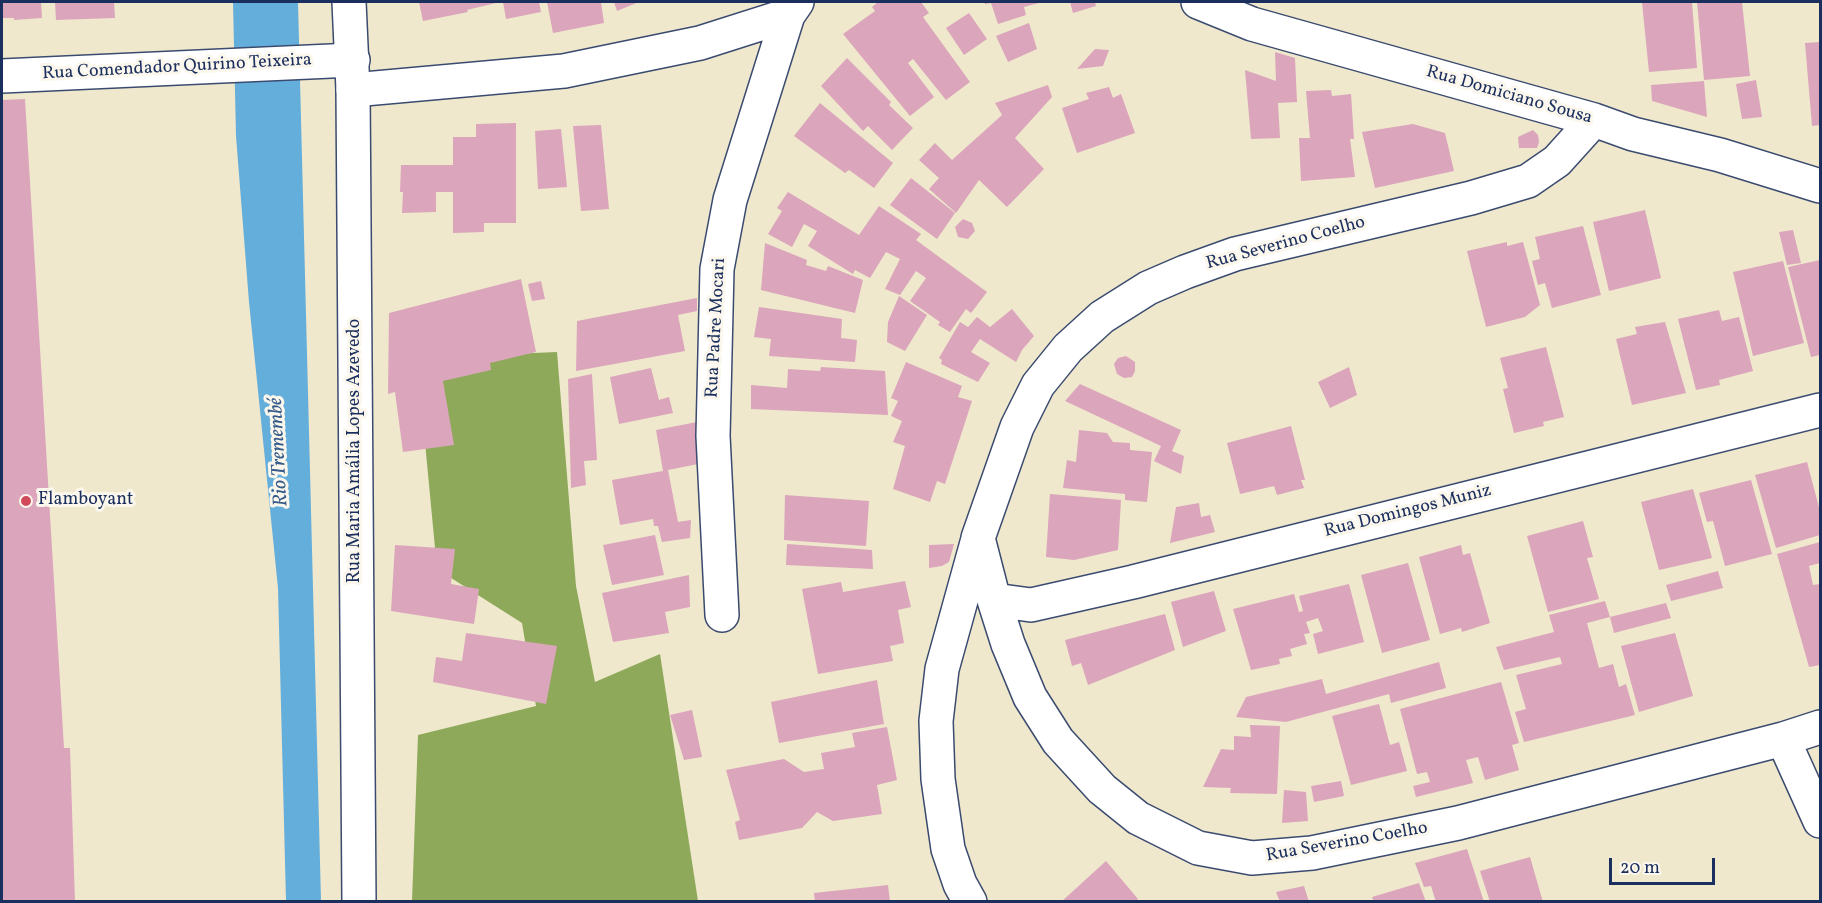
<!DOCTYPE html>
<meta charset="utf-8">
<style>
body{margin:0}
#map{position:relative;width:1822px;height:903px;overflow:hidden;background:#efe8cd;font-family:Vollkorn,serif}
canvas{display:block}
.frame{position:absolute;inset:0;border:3px solid #1b2f5e;pointer-events:none}
.scale{position:absolute;left:1609px;top:858px;width:106px;height:27px;box-sizing:border-box;border:3px solid #1b2f5e;border-top:0;padding-left:8px;font-size:18px;line-height:21px;white-space:nowrap;color:#1b2f5e;-webkit-text-stroke:4px #fbf7ec;paint-order:stroke}
</style>
<div id="map">
<canvas width="1822" height="903"></canvas>
<div class="frame"></div>
<div class="scale">20 m</div>
</div>
<script>
const c = document.querySelector('canvas').getContext('2d');
c.lineJoin = 'round';
function paint(path, color) {
  c.fillStyle = color;
  c.fill(path, 'evenodd');
}
function poly(rows) {
  const path = new Path2D();
  for (const r of rows) {
    path.moveTo(r[0], r[1]);
    for (let i = 2; i < r.length; i += 2) path.lineTo(r[i], r[i + 1]);
  }
  return path;
}
function stroke(path, color, width, dash) {
  c.strokeStyle = color;
  c.lineWidth = width;
  c.lineCap = dash ? 'butt' : 'round';
  c.setLineDash(dash || []);
  c.stroke(path);
}
function write(font, color, halo, rows, align = 'center') {
  c.font = font + ' Vollkorn,serif';
  c.lineWidth = 6;
  c.setLineDash([]);
  c.textBaseline = 'middle';
  c.strokeStyle = halo;
  c.fillStyle = color;
  for (const [text, x, y, turn = 0] of rows) {
    c.save();
    c.translate(x, y);
    c.rotate((+turn || 0) * Math.PI / 180);
    c.textAlign = isNaN(turn) ? turn : align;
    if (halo) c.strokeText(text, 0, 0);
    c.fillText(text, 0, 0);
    c.restore();
  }
}
paint(poly([
 [557,352,576,586,595,682,660,654,698,901,412,902,418,735,536,706,522,623,437,569,417,358]
]), '#8ea95a');
paint(poly([
 [233,2,298,2,321,901,286,901,278,588,249,302,236,136]
]), '#64aedc');
paint(poly([
 [2,2,41,2,42,18,14,20,14,18,2,18],
 [55,2,114,2,115,18,56,20],
 [419,2,500,2,467,10,468,12,423,21],
 [503,2,539,2,541,12,506,19],
 [547,2,601,2,604,23,553,33],
 [614,2,639,2,617,11],
 [878,2,921,2,929,13,923,17,970,82,946,100,913,59,908,63,934,97,910,116,843,34,875,11,872,7],
 [984,2,1042,2,1024,7,1026,15,998,24,991,3,985,4],
 [1070,2,1095,2,1096,6,1073,13],
 [1642,2,1692,2,1697,68,1649,72],
 [1697,2,1742,2,1750,76,1704,80],
 [969,13,987,39,964,55,946,28],
 [1029,23,1037,49,1008,62,996,36],
 [1820,42,1820,125,1812,126,1805,43],
 [1095,49,1109,50,1103,66,1077,69],
 [1275,52,1295,58,1297,102,1278,103,1280,138,1251,139,1245,70,1276,81],
 [847,58,891,102,889,105,913,128,892,150,868,126,863,131,821,86],
 [1756,80,1762,117,1742,119,1736,84],
 [1704,81,1707,117,1652,101,1651,85],
 [1048,85,1052,97,1015,138,1044,169,1007,207,979,180,956,213,929,189,939,178,919,160,935,143,952,160,1002,115,995,103],
 [1109,87,1113,98,1121,94,1135,133,1077,153,1062,108,1089,99,1086,93],
 [1331,90,1332,96,1351,94,1354,139,1350,139,1355,177,1301,181,1299,138,1310,138,1306,91],
 [25,99,64,748,70,748,75,902,2,902,2,100],
 [820,103,893,163,874,188,849,170,845,173,794,136],
 [516,123,516,223,484,223,484,232,453,233,453,192,436,192,436,212,402,213,403,192,400,192,401,165,453,165,453,137,476,137,476,124],
 [1413,124,1445,133,1454,171,1375,188,1362,132],
 [601,125,609,209,581,211,573,126],
 [561,129,567,187,538,189,535,131],
 [1533,130,1538,135,1539,142,1537,148,1519,148,1518,137],
 [911,178,955,213,937,239,890,205],
 [788,192,859,235,879,206,921,234,916,240,987,292,971,313,966,309,950,332,938,325,940,322,910,301,926,278,916,271,900,295,885,289,900,259,886,252,870,278,855,270,853,274,808,246,817,231,804,224,792,247,768,234,782,211,777,208],
 [1645,210,1661,278,1609,291,1593,222],
 [963,219,972,223,975,231,968,239,958,237,955,227],
 [1583,226,1601,295,1552,308,1545,283,1538,285,1532,261,1540,259,1535,237],
 [1793,230,1801,263,1787,265,1779,232],
 [1507,242,1507,246,1523,242,1540,305,1525,317,1486,327,1467,251],
 [765,243,807,260,806,265,826,271,828,266,863,280,855,313,761,290],
 [1820,260,1820,355,1811,357,1788,267],
 [1783,261,1804,343,1753,356,1733,272],
 [521,279,536,352,490,363,491,370,443,381,454,445,403,452,395,392,388,394,389,313],
 [541,281,545,299,532,301,528,284],
 [899,296,927,315,905,351,887,342,888,322],
 [697,298,697,311,678,315,685,351,576,371,577,321],
 [759,307,842,319,841,338,857,340,855,362,769,356,771,339,754,337],
 [1012,309,1034,336,1022,350,1016,362,980,339,971,352,990,363,978,382,941,364,942,360,939,358,960,322,968,327,977,317,990,327],
 [1719,310,1722,321,1739,317,1753,371,1719,380,1720,385,1696,390,1678,319],
 [1665,322,1686,393,1632,405,1616,339,1637,334,1635,327],
 [1546,347,1564,417,1543,422,1544,426,1514,433,1503,389,1508,388,1500,358],
 [1126,356,1135,362,1135,371,1132,377,1124,378,1117,374,1114,364,1118,358],
 [906,362,962,386,958,397,972,401,945,484,937,481,930,502,893,489,905,446,893,442,902,421,891,416,898,401,891,398],
 [821,367,885,371,888,415,751,409,751,385,787,388,788,369,820,371],
 [1349,367,1357,395,1330,408,1318,382],
 [651,368,659,400,669,397,673,413,619,424,610,377],
 [592,374,597,460,584,461,586,485,571,488,568,379],
 [1080,384,1181,430,1172,451,1184,456,1181,474,1154,461,1161,446,1065,401],
 [697,422,698,464,668,470,678,522,691,520,690,538,662,542,658,526,654,526,653,519,620,525,612,480,663,471,656,430],
 [1291,426,1305,480,1301,480,1304,488,1277,495,1274,486,1240,494,1227,443],
 [1079,430,1107,433,1113,442,1130,443,1130,450,1152,452,1147,502,1125,500,1125,494,1063,488,1067,460,1076,462],
 [1807,462,1820,511,1820,535,1776,548,1755,475],
 [1751,480,1772,554,1725,566,1713,521,1707,522,1699,493],
 [1693,489,1712,558,1659,570,1641,502],
 [1050,494,1121,500,1118,550,1074,560,1046,557],
 [785,495,869,501,866,546,784,540],
 [1199,503,1201,517,1210,515,1215,532,1170,543,1176,507],
 [1583,521,1593,557,1587,558,1599,599,1548,612,1527,536],
 [655,535,664,575,612,585,603,545],
 [1820,542,1820,563,1809,566,1813,585,1820,584,1820,665,1809,667,1777,554],
 [787,544,872,550,873,569,786,565],
 [954,544,949,562,942,566,929,568,929,545],
 [395,545,455,549,451,584,479,589,474,624,391,611],
 [1461,545,1463,555,1470,553,1490,623,1462,632,1461,628,1440,634,1419,557],
 [1408,563,1430,640,1382,653,1361,575],
 [1718,571,1723,588,1671,601,1666,585],
 [689,575,690,607,665,612,669,633,613,642,602,593],
 [905,581,911,607,898,610,904,643,890,646,893,661,818,674,802,589,841,582,843,592],
 [1349,584,1364,642,1318,654,1313,634,1323,631,1318,618,1306,622,1310,633,1304,634,1307,644,1290,649,1292,656,1279,659,1280,664,1251,670,1233,609,1294,594,1299,612,1303,611,1299,596],
 [1214,591,1226,631,1183,647,1171,602],
 [1605,601,1610,617,1587,623,1599,668,1613,664,1619,687,1626,684,1635,715,1524,742,1515,712,1526,709,1516,675,1562,664,1560,657,1504,670,1496,647,1554,632,1549,615],
 [1666,603,1671,618,1614,633,1610,617],
 [1165,614,1175,650,1088,685,1081,663,1072,666,1065,640],
 [466,633,557,646,546,704,433,682,436,657,462,661],
 [1675,633,1693,696,1639,712,1621,646],
 [1439,662,1446,688,1391,703,1389,694,1286,722,1236,717,1246,697,1322,679,1326,694],
 [877,680,884,724,779,743,771,702],
 [1501,682,1519,743,1512,745,1519,770,1485,780,1478,757,1466,760,1473,783,1416,797,1413,786,1430,782,1427,772,1417,774,1400,709],
 [1379,704,1390,745,1399,742,1407,771,1351,785,1332,716],
 [692,710,702,757,684,760,670,715],
 [1250,725,1280,726,1277,794,1230,793,1231,788,1203,787,1221,749,1234,750,1234,736,1251,737],
 [887,727,897,780,877,785,882,814,833,821,817,812,802,828,739,840,735,822,740,820,726,770,784,759,804,772,824,769,821,753,855,747,852,733],
 [1341,781,1344,796,1314,802,1311,786],
 [1284,790,1306,792,1308,821,1282,823],
 [1467,849,1484,902,1436,902,1431,886,1424,887,1415,863],
 [1530,857,1543,902,1490,902,1480,871],
 [1106,861,1138,899,1135,902,1061,902],
 [1419,883,1426,902,1374,902,1372,897],
 [888,885,890,902,815,902,814,893],
 [1304,886,1309,902,1280,902,1276,892]
]), '#dba5bb');
const minor = poly([
 [1198,2,1252,24,1594,120,1633,134,1720,155,1820,186],
 [2,76,353,60],
 [353,90,564,71,700,43,788,15,797,2],
 [1594,120,1557,161,1528,181,1471,198,1235,254,1185,272,1148,288,1102,317,1068,348,1038,385,1017,427,978,538,994,600,1008,644,1030,697,1058,741,1102,789,1138,818,1198,848,1252,858,1312,853,1458,823,1783,739,1820,727],
 [994,600,1031,605,1133,582,1820,410],
 [722,615,713,436,717,269,730,200,788,15],
 [1783,739,1820,821],
 [970,902,960,884,948,849,938,779,936,721,942,669,978,539]
]);
const major = poly([
 [349,2,353,90,359,902]
]);
stroke(minor, '#3b4b6f', 36);
stroke(major, '#3b4b6f', 36);
stroke(minor, '#fff', 33);
stroke(major, '#fff', 33);
for (const [x, y, r, color] of [
 [26,501,6,"#d1495b"]
]) {
  const dot = new Path2D();
  dot.arc(x, y, r, 0, 2 * Math.PI);
  c.fillStyle = color;
  c.fill(dot);
  stroke(dot, '#fbf7ec', 2);
}
write('18px', '#1b2f5e', '#fbf7ec', [
 ["Rua Comendador Quirino Teixeira",177,68,-3],
 ["Rua Domiciano Sousa",1509,96,16],
 ["Rua Severino Coelho",1286,244,-15],
 ["Rua Padre Mocari",717,328,-87],
 ["Rua Maria Amália Lopes Azevedo",356,451,-90],
 ["Rua Domingos Muniz",1408,512,-14],
 ["Rua Severino Coelho",1347,843,-10]
]);
write('18px', '#1b2f5e', '#fbf7ec', [
 ["Flamboyant",38,501]
], 'left');
write('italic 20px', '#355b8a', '#fbf7ec', [
 ["Rio Tremembé",280,452,-93]
]);
</script>
